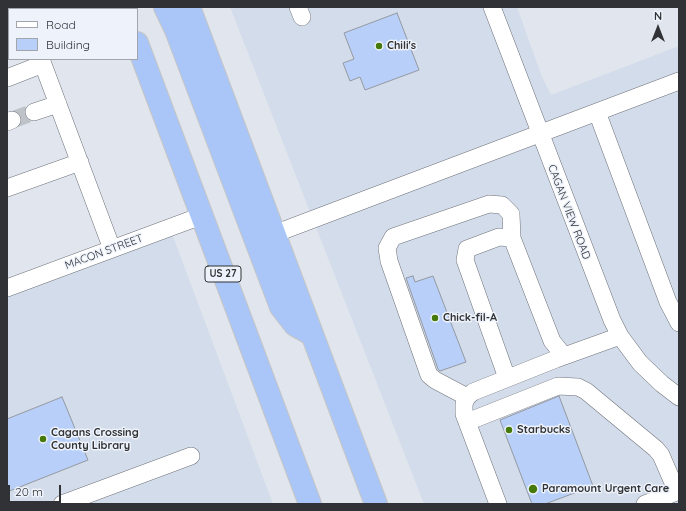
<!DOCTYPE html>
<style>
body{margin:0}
#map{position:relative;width:686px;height:511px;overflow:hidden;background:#e1e6ee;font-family:Quicksand,sans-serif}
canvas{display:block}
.frame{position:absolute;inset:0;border:8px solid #303235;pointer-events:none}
.legend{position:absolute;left:8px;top:8px;width:130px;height:52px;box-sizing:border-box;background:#eef3fb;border:1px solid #a2a6ac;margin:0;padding:5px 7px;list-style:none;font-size:12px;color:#303235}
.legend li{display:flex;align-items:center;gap:8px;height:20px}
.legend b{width:20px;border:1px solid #a2a6ac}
.north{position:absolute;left:638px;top:8px;width:40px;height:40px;-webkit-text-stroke:3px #eef3fb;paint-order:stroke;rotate:0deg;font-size:11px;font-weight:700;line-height:16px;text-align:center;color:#303235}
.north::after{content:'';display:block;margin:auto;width:14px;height:18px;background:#303235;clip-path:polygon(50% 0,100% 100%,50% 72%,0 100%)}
.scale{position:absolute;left:8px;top:485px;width:53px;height:18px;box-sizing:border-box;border:2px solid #303235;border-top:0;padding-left:5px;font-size:12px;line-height:14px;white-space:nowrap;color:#303235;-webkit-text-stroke:3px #eef3fb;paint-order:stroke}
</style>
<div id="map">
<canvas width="686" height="511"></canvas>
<div class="frame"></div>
<ul class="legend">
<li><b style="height:5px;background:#fff"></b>Road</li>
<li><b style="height:11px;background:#b8d0f9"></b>Building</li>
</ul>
<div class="north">N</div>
<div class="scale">20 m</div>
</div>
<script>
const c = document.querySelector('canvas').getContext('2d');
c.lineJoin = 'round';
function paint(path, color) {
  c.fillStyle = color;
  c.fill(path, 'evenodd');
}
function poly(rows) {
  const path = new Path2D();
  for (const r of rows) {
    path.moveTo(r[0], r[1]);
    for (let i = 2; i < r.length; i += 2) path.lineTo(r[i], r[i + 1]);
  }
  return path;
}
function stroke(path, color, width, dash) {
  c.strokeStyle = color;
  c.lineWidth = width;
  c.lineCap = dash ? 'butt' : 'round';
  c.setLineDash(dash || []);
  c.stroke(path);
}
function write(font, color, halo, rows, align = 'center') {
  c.font = font + ' Quicksand,sans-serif';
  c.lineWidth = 3;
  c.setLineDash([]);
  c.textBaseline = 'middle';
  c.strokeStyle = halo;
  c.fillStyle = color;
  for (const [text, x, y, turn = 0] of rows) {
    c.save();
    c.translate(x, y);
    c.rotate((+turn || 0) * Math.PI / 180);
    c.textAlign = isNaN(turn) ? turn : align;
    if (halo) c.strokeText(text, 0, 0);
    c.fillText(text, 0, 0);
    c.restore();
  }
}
paint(poly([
 [230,7,517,7,542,77,551,95,679,46,679,504,424,504],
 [171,231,273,504,7,504,7,293]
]), '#d3dcea');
const building = poly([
 [397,13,419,70,365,90,360,77,350,81,343,63,354,59,344,33,397,13],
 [413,276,415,282,433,276,466,362,440,371,438,369,406,278,413,276],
 [559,396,593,486,545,504,532,504,500,420,559,396],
 [62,397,88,460,7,492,7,419,62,397]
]);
paint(building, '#b8d0f9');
stroke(building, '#9599a1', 1);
stroke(poly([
 [12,120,34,112]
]), '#bec2c9', 17, [17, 8]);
const minor = poly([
 [21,7,22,9],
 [298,7,302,17],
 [492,7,612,320,620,336,640,363,662,384,679,397],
 [41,59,112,249],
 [7,78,43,64],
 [34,112,58,104],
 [597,112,668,302,679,323],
 [7,122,12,120],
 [7,188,80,162],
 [274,234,679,81],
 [7,288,201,216],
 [507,378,465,260,467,249,499,237,512,238],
 [467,397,435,380,429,375,389,261,387,248,393,237,489,204,502,205,511,214,512,238,552,341,564,356],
 [467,422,558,386,578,387,586,391,656,449,661,455,677,492],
 [62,504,191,456],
 [498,504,464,414,464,404,467,397,473,392,556,359,620,336],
 [645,504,679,491]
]);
const highway = poly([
 [124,7,124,9],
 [165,7,176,30,281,307,295,325,311,334],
 [189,7,376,504],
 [137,43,310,504]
]);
stroke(minor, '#6f737b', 18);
stroke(highway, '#c5c6c6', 24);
stroke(minor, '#fff', 17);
stroke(highway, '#aac6f8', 22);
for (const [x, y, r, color] of [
 [379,46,4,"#457a0b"],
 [435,318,4,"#457a0b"],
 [509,430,4,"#457a0b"],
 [43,439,4,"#457a0b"],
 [533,489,5,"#457a0b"]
]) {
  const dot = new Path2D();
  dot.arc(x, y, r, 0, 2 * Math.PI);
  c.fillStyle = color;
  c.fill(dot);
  stroke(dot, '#eef3fb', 1.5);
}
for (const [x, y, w] of [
 [223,274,36]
]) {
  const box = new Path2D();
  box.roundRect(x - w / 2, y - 8, w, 16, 3);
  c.fillStyle = '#eef3fb';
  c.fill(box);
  stroke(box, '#303235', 1);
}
write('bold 10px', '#303235', null, [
 ["US 27",223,274]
]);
write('bold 11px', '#303235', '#eef3fb', [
 ["Chili's",387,46],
 ["Chick-fil-A",443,318],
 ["Starbucks",517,430],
 ["Cagans Crossing",51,433],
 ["County Library",51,446],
 ["Paramount Urgent Care",542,489]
], 'left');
write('11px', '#303235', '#eef3fb', [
 ["CAGAN VIEW ROAD",569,212,69],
 ["MACON STREET",104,252,-20]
]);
</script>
